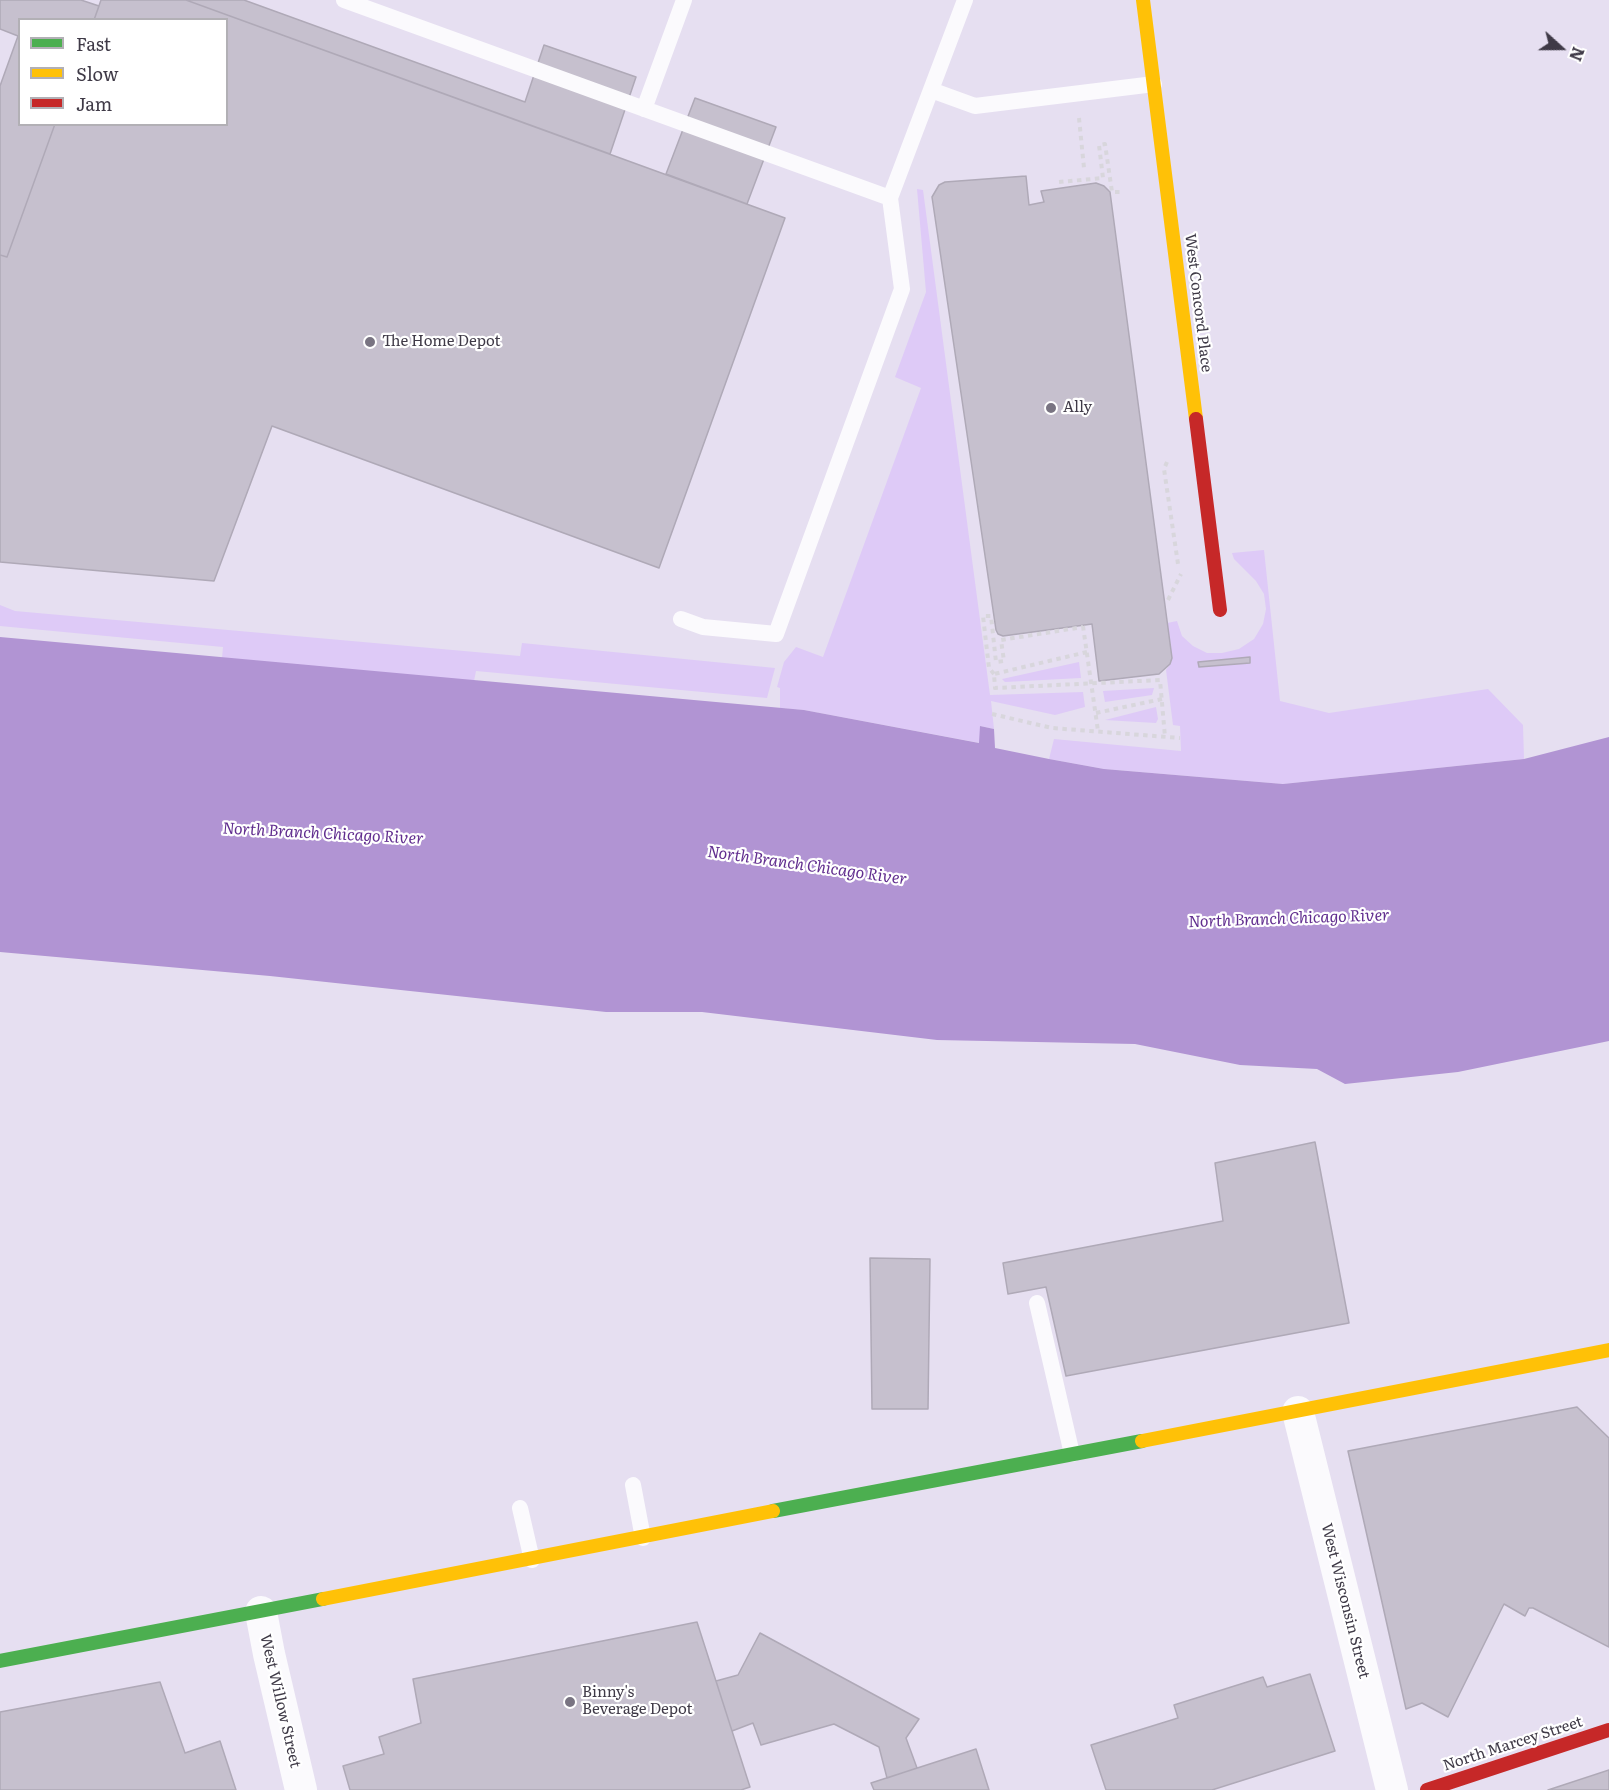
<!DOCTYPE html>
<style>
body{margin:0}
#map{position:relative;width:1609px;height:1790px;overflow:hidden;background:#e6dff1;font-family:Literata,serif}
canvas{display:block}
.legend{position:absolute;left:18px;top:18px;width:210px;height:108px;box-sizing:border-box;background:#fff;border:2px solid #b2b0b5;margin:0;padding:8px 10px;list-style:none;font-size:18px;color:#3f3a47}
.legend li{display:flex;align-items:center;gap:12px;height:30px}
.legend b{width:30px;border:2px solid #b2b0b5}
.north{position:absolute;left:1531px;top:18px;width:60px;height:60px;-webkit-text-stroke:4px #fff;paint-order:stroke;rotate:111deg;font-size:16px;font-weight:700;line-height:24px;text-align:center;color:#3f3a47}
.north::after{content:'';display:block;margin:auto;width:21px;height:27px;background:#3f3a47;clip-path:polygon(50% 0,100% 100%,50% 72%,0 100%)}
</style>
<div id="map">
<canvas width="1609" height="1790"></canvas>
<ul class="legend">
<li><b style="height:8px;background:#4caf50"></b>Fast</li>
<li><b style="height:8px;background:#ffc107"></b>Slow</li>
<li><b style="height:8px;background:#c62828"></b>Jam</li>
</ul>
<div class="north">N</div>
</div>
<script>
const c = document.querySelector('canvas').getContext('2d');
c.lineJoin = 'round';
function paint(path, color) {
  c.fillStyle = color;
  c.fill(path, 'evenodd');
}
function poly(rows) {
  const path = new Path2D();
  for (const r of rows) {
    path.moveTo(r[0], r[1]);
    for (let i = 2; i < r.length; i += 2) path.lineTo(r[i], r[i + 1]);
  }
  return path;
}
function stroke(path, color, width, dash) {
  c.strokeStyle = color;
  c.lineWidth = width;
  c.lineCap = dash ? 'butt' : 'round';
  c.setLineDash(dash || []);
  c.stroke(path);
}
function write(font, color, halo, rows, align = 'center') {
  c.font = font + ' Literata,serif';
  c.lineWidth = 4.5;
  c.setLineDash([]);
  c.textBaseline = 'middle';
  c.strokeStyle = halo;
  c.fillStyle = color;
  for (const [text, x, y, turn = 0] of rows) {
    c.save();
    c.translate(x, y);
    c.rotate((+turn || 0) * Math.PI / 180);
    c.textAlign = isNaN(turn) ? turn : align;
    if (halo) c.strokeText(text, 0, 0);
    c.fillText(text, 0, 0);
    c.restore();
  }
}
paint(poly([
 [917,189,923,190,990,695,1083,692,1085,707,1055,715,991,701,994,729,980,726,980,743,804,710,780,708,780,688,777,687,784,662,796,647,823,657,921,388,895,377,926,292],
 [1264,550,1280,701,1329,713,1488,689,1523,725,1524,759,1283,784,1104,769,1049,759,1054,739,1181,751,1180,726,1173,725,1166,670,1170,664,1172,658,1167,623,1177,621,1182,636,1193,646,1207,653,1222,653,1239,649,1254,639,1263,624,1266,609,1264,594,1256,581,1234,559,1232,553],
 [0,605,15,611,520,656,522,643,775,668,767,698,476,671,474,681,222,658,223,647,0,626],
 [1079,662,1081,678,1005,682,1002,679],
 [1154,688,1152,695,1105,702,1103,691],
 [1156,707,1158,719,1156,723,1105,720]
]), '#decaf7');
paint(poly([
 [0,637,804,710,979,743,980,726,994,729,995,748,1049,759,1104,769,1283,784,1524,759,1609,737,1609,1041,1458,1072,1345,1084,1317,1069,1240,1065,1135,1044,937,1040,702,1012,606,1012,270,976,0,952]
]), '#b194d3');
const building = poly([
 [0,0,81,0,99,6,94,20,20,20,20,124,55,124,7,257,0,255,0,86,18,36,0,29,0,0],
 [101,0,186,0,785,218,659,568,272,426,214,581,0,562,0,255,7,257,55,124,226,124,226,20,94,20,101,0],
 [186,0,244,0,525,102,544,45,636,77,610,154,186,0],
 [695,98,776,127,747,204,666,174,695,98],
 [1026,176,1029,205,1044,202,1041,191,1096,183,1104,186,1110,192,1172,658,1170,664,1159,674,1099,681,1092,624,1003,636,998,634,996,630,932,197,939,185,945,182,1026,176],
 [1250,657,1250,663,1199,667,1198,662,1250,657],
 [1315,1142,1349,1323,1066,1376,1046,1287,1008,1294,1003,1263,1223,1221,1215,1163,1315,1142],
 [870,1258,930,1259,928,1409,872,1409,870,1258],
 [1577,1407,1609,1438,1609,1647,1533,1608,1529,1608,1525,1616,1504,1604,1448,1717,1422,1703,1406,1709,1348,1451,1577,1407],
 [697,1622,750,1787,741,1790,350,1790,343,1766,384,1754,379,1737,421,1723,413,1679,697,1622],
 [760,1633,919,1719,906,1738,917,1768,887,1778,879,1747,834,1724,761,1745,753,1723,732,1731,716,1681,738,1675,760,1633],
 [1310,1674,1335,1751,1212,1790,1106,1790,1091,1745,1178,1718,1174,1705,1263,1677,1267,1687,1310,1674],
 [160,1682,185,1753,220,1741,236,1790,0,1790,0,1712,160,1682],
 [976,1749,989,1790,874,1790,871,1783,976,1749],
 [1609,1770,1609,1790,1548,1790,1609,1770]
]);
paint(building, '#c6c0ce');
stroke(building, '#afa9b7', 1.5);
stroke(poly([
 [1079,118,1084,168],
 [1059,182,1103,178,1099,145,1105,144,1112,192,1120,192],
 [1167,462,1164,469,1178,564],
 [1168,600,1181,574],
 [1083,626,1098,731],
 [1087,652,994,674,995,688,1160,680,1165,737],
 [994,674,989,668,983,616,991,616,996,662,1004,661,1001,640,1083,627],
 [1096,713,1162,699],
 [992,714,1052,728,1180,738]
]), '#d8d6dc', 4, [4.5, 4.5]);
stroke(poly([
 [344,0,890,198],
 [931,90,975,106,1154,84],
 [644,109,684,0],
 [681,619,703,627,776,634,902,289,890,198,965,0],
 [1037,1303,1072,1454],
 [633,1485,643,1538],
 [520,1508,532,1560]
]), '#fbfafd', 16);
stroke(poly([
 [1298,1412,1392,1790],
 [261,1612,269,1654,301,1790]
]), '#fbfafd', 32);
stroke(poly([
 [773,1511,1142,1441],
 [0,1661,323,1599]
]), '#4caf50', 14);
stroke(poly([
 [1143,0,1196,419],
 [1142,1441,1609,1350],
 [323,1599,773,1511]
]), '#ffc107', 14);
stroke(poly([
 [1196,419,1220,610],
 [1427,1790,1609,1730]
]), '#c62828', 14);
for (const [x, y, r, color] of [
 [370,342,6,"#797482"],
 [1051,408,6,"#797482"],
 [570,1702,6,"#797482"]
]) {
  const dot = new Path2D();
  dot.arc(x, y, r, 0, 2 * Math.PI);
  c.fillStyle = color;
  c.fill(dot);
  stroke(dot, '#fff', 2);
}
write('15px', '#3f3a47', '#fff', [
 ["West Concord Place",1198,303,83],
 ["West Wisconsin Street",1345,1601,76],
 ["West Willow Street",280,1701,77],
 ["North Marcey Street",1513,1744,-18]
]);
write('15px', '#3f3a47', '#fff', [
 ["The Home Depot",382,342],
 ["Ally",1063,408],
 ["Binny's",582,1693],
 ["Beverage Depot",582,1710]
], 'left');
write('italic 16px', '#612e8f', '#fff', [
 ["North Branch Chicago River",323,834,3],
 ["North Branch Chicago River",807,866,8],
 ["North Branch Chicago River",1289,919,-2]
]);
</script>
